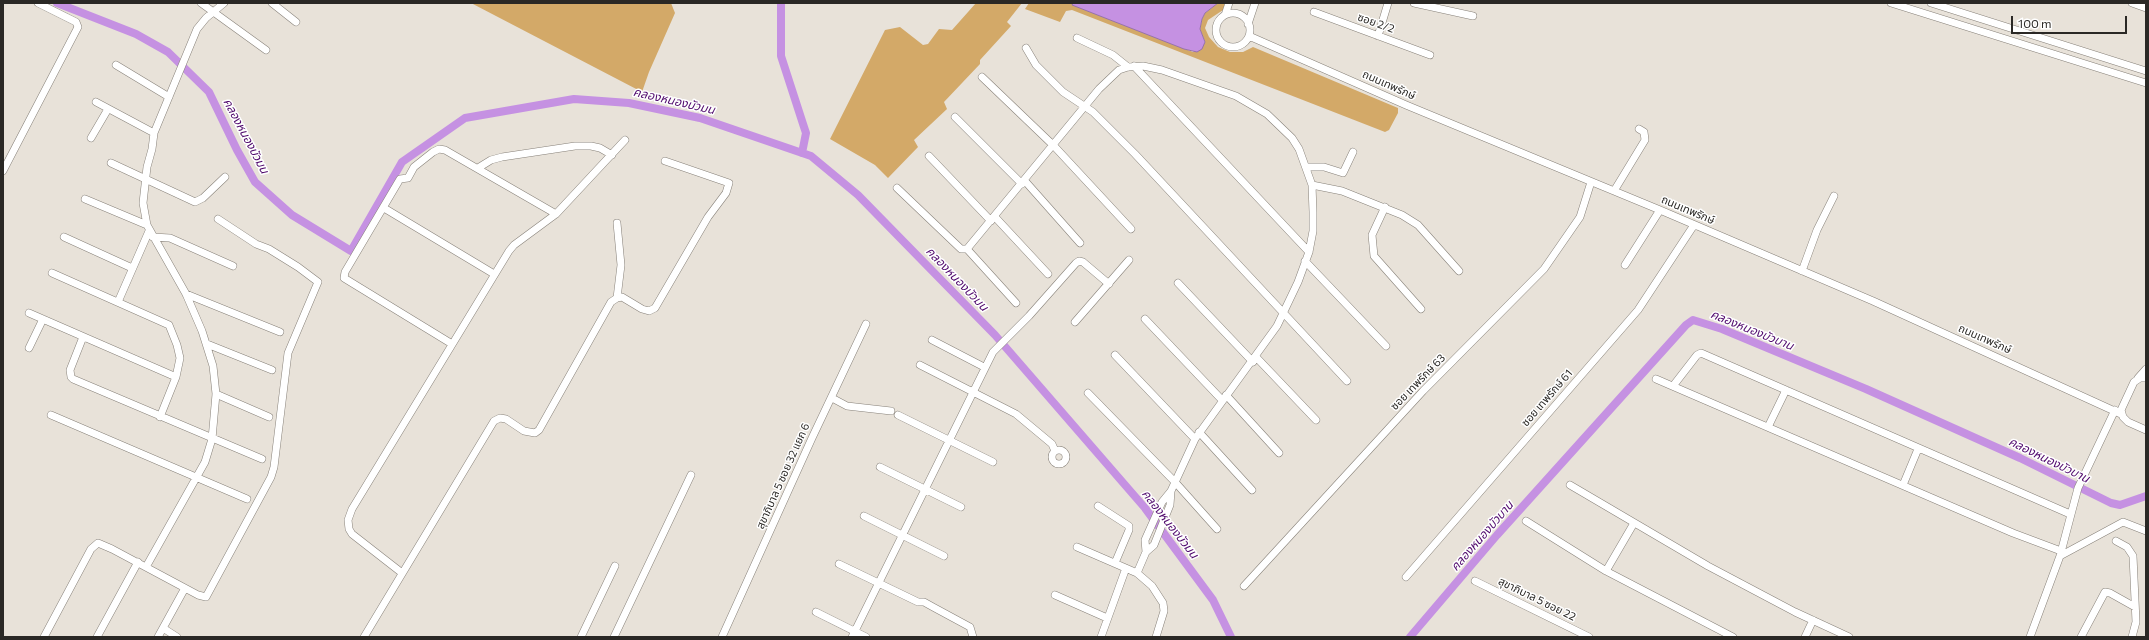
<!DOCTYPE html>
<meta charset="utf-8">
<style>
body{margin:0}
#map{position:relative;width:2149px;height:640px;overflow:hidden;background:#e8e2d9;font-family:Commissioner,sans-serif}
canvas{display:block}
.frame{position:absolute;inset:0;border:4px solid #2a2825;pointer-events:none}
.scale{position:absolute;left:2011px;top:16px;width:116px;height:18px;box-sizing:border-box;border:2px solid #2a2825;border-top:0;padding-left:5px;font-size:12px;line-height:14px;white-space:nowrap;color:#2a2825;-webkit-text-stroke:3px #fff;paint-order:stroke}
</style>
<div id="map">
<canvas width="2149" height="640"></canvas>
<div class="frame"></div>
<div class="scale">100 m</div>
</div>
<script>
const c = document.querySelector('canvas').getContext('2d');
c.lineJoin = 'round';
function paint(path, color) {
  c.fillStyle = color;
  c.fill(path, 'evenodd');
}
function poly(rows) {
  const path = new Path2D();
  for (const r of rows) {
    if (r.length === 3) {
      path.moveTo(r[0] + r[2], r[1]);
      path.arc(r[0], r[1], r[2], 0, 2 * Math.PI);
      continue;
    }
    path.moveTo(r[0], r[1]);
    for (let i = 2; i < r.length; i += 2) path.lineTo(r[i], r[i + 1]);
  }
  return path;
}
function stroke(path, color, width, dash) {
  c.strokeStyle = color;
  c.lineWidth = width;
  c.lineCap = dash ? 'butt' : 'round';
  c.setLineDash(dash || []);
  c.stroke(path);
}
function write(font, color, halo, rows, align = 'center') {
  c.font = font + ' Commissioner,"Noto Sans Thai",sans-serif';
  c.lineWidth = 3;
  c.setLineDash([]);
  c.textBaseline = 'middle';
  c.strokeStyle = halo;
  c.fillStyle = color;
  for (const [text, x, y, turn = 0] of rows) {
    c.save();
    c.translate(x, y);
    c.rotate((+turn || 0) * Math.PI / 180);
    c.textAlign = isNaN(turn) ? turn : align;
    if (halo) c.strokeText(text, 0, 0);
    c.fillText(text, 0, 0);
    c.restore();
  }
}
paint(poly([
 [471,3,671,3,675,13,649,72,642,92],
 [976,3,1022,3,1007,22,1011,26,980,60,980,64,944,102,947,109,914,140,918,147,888,178,875,165,830,139,885,30,900,27,923,45,928,44,939,29,952,30],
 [1029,3,1073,3,1073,5,1193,52,1205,42,1200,29,1202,19,1205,13,1218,3,1225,3,1223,10,1208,20,1205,28,1209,37,1218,47,1230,52,1243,52,1253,47,1398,108,1398,113,1389,130,1385,132,1072,10,1066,11,1060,22,1025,9]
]), '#d3a968');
const water = poly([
 [1073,3,1218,3,1205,13,1202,19,1200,29,1205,42,1202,49,1197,52,1184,49,1072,5,1073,3]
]);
paint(water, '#c591e2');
stroke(water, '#9672a9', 1);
stroke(poly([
 [57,3,136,34,168,52,209,92,237,150,255,182,292,215,351,251,402,162,465,118,574,99,629,103,700,118,811,156,858,195,995,335,1145,508,1213,600,1231,637],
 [781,3,781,56,804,127,806,133,802,153],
 [1410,637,1497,535,1686,325,1693,320,1722,329,1866,389,2020,458,2111,503,2120,505,2146,496]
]), '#c591e2', 8);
const street = poly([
 [201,3,266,50],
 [272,3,296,22],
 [1414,3,1473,16],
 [1891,3,2146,83],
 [1931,3,2146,71],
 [2132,3,2146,8],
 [1314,12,1430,55],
 [1233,30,17],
 [1225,15,1229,3],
 [1248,24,1255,3],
 [1249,36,1406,105,1660,210,1873,301,2121,414],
 [1378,36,1388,3],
 [1077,38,1113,55,1128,67],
 [1026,48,1036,65,1063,92,1093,112,1135,154,1347,381],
 [116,65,169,97],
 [1134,66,1309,252],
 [982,77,1054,146,1131,229],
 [96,102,154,133],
 [955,117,1022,184],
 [91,138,108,109],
 [929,156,991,221],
 [111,163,195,202,203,198,225,177],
 [1306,167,1324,167,1343,173,1353,152],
 [478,168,491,160,502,157,575,146,591,146,600,148,612,155],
 [3,171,78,27,76,22,38,3],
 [1025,181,1080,243],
 [1312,185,1342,191,1402,215,1418,225,1459,271],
 [897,188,961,249,967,249,1099,89,1119,70,1128,67,1143,66,1162,70,1236,96,1267,114,1292,138,1299,149,1312,185,1313,212,1313,231,1309,252,1298,282,1277,326,1195,439,1171,491,1170,505,1154,545,1146,552,1137,573],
 [1614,191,1645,140,1644,132,1639,129],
 [85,199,147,225],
 [1385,207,1372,235,1374,256,1421,309],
 [384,208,494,274],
 [995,217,1048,274],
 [617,223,621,265,617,298],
 [64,237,132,268],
 [153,237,170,238,233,266],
 [967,249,1016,303],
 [1305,261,1386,346],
 [1625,265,1660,210],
 [1802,271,1817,230,1834,196],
 [52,273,169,325,177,345,180,358,176,377,160,417],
 [1178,283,1253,362],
 [186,294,280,332],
 [118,302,149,231],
 [29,313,176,377],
 [1145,319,1222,400],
 [1075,322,1129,260],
 [83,337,70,370,71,377,73,379,262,459],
 [932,340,984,367],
 [207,344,272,370],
 [452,344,344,278,345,272,400,179,408,178,414,167,433,152,439,149,445,150,556,214],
 [29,348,43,319],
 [1115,355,1195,439],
 [1256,357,1316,420],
 [920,365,1016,414,1052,444,1055,451],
 [2138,378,2146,369],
 [2146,378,2140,378,2134,382,2121,410,2123,417,2128,422,2146,430],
 [1656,379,2013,533,2061,551],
 [1673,386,1697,355,1701,353,2070,514],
 [1088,393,1175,482,1217,529],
 [216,394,269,417],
 [1226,395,1279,453],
 [832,398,847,406,891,411],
 [51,415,247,499],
 [898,415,993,462],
 [1768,427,1786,390],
 [1199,432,1252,490],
 [1059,457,7],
 [880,467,961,507],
 [1570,485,1708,566,1795,612,1849,637],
 [1903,485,1918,449],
 [1098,506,1129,526,1129,530,1115,563],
 [864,516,944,556],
 [1526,521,1606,571,1733,637],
 [2116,541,2127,547,2133,556,2136,622,2132,637],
 [1077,547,1137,573,1152,586,1163,603,1164,611,1156,637],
 [1146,552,1145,540,1162,502,1171,491],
 [2060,556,2123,522,2146,531],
 [839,564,918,602,924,602,933,607,970,627,973,637],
 [146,567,205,462,212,439,216,394,213,366,202,331,186,294,147,225,143,203,147,167,152,149,154,133,197,29,206,18,224,3],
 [1606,571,1634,523],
 [402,573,352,534,349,529,348,520,352,509,509,251,514,245,556,214,625,140],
 [1406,577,1638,310,1694,225],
 [1475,581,1589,637],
 [1244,586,1423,391,1544,269,1580,217,1591,182],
 [1055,595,1107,618],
 [816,612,866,637],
 [163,628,177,637],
 [44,637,91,549,98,543,112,549,198,595,206,597,271,477,274,467,288,353,318,282,298,267,269,249,256,244,218,219],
 [97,637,138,562],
 [158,637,185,588],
 [364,637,494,421,500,418,506,419,524,431,535,433,539,430,611,302,617,298,622,297,642,309,649,311,655,308,708,217,726,193,729,183,665,161],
 [581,637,615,566],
 [614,637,691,475],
 [722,637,812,438,866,324],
 [852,637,993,352,1029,316,1076,263,1079,261,1083,262,1109,284],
 [1101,637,1126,568],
 [1805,637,1813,620],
 [2030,637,2060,556,2078,488,2115,410],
 [2081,637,2105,592,2110,593,2135,607]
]);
stroke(street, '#878179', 8);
stroke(street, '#fff', 7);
write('11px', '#2a2825', '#fff', [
 ["ซอย 2/2",1376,23,20],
 ["ถนนเทพรักษ์",1389,85,24],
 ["ถนนเทพรักษ์",1688,210,23],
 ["ถนนเทพรักษ์",1985,339,24],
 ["ซอย เทพรักษ์ 63",1418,382,-46],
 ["ซอย เทพรักษ์ 61",1547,398,-49],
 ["สุขาภิบาล 5 ซอย 32 แยก 6",783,476,-66],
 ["สุขาภิบาล 5 ซอย 22",1537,599,26]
]);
write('italic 12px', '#500a6d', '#fff', [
 ["คลองหนองบัวมน",674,101,13],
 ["คลองหนองบัวมน",246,136,62],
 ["คลองหนองบัวมน",957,279,46],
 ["คลองหนองบัวบาน",1752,330,22],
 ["คลองหนองบัวบาน",2049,460,26],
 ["คลองหนองบัวมน",1170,524,52],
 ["คลองหนองบัวบาน",1482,536,-49]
]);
</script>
